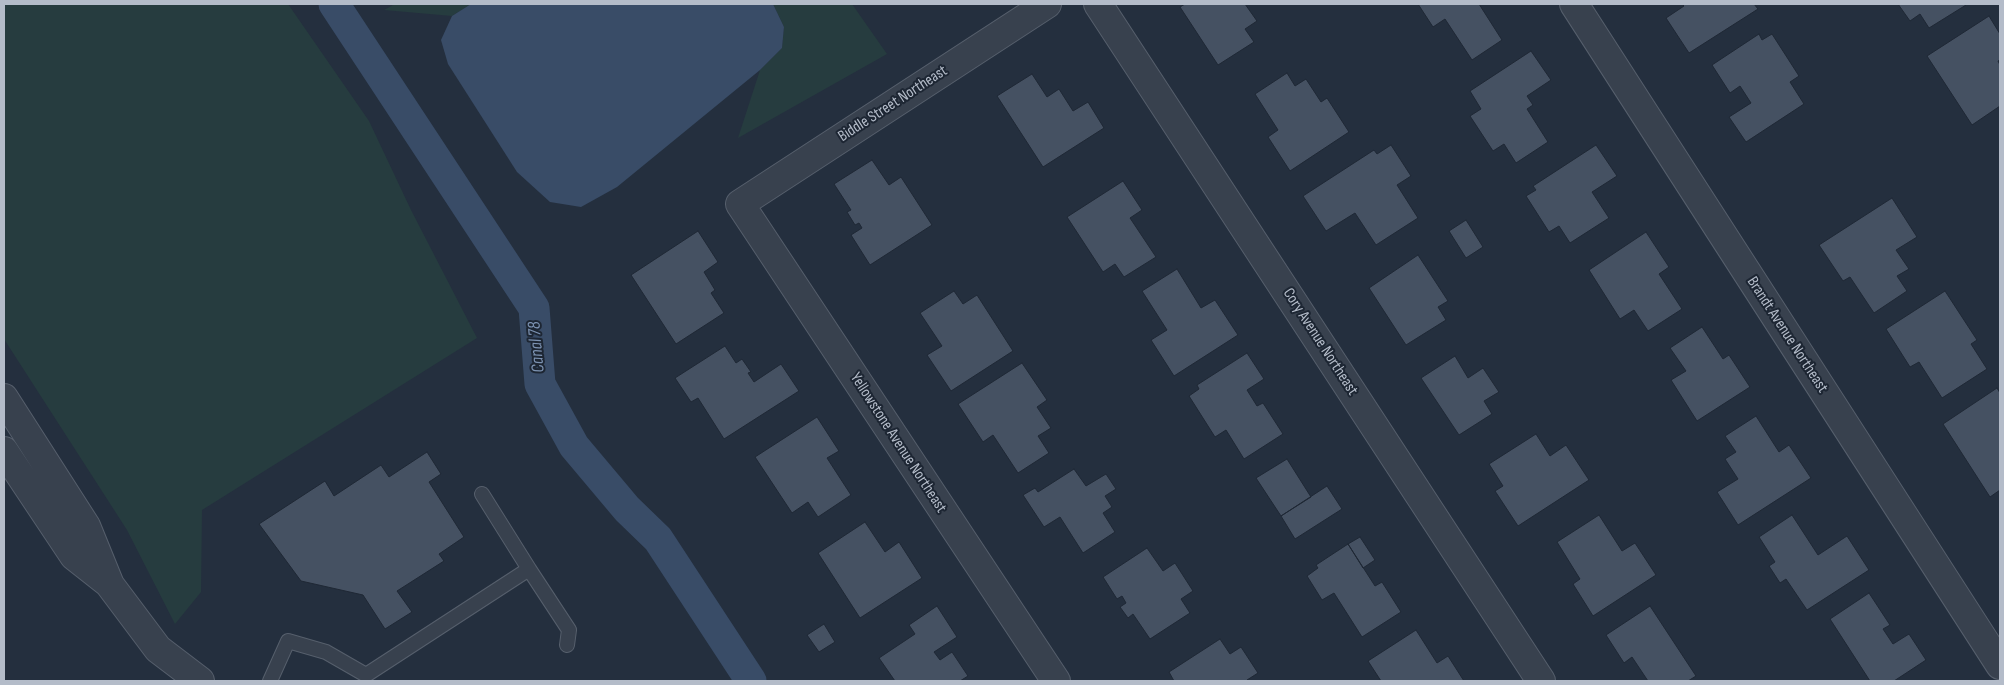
<!DOCTYPE html>
<style>
body{margin:0}
#map{position:relative;width:2004px;height:685px;overflow:hidden;background:#242f3e;font-family:"Sofia Sans Condensed",sans-serif}
canvas{display:block}
.frame{position:absolute;inset:0;border:5px solid #b4bcc9;pointer-events:none}
</style>
<div id="map">
<canvas width="2004" height="685"></canvas>
<div class="frame"></div>
</div>
<script>
const c = document.querySelector('canvas').getContext('2d');
c.lineJoin = 'round';
function paint(path, color) {
  c.fillStyle = color;
  c.fill(path, 'evenodd');
}
function poly(rows) {
  const path = new Path2D();
  for (const r of rows) {
    path.moveTo(r[0], r[1]);
    for (let i = 2; i < r.length; i += 2) path.lineTo(r[i], r[i + 1]);
  }
  return path;
}
function stroke(path, color, width, dash) {
  c.strokeStyle = color;
  c.lineWidth = width;
  c.lineCap = dash ? 'butt' : 'round';
  c.setLineDash(dash || []);
  c.stroke(path);
}
function write(font, color, halo, rows, align = 'center') {
  c.font = font + ' "Sofia Sans Condensed",sans-serif';
  c.lineWidth = 4;
  c.setLineDash([]);
  c.textBaseline = 'middle';
  c.strokeStyle = halo;
  c.fillStyle = color;
  for (const [text, x, y, turn = 0] of rows) {
    c.save();
    c.translate(x, y);
    c.rotate((+turn || 0) * Math.PI / 180);
    c.textAlign = isNaN(turn) ? turn : align;
    if (halo) c.strokeText(text, 0, 0);
    c.fillText(text, 0, 0);
    c.restore();
  }
}
paint(poly([
 [4,4,288,4,369,121,411,210,477,338,202,510,201,592,175,624,127,530,4,339],
 [395,4,471,4,452,16,384,10],
 [773,4,852,4,887,54,738,138,760,70,782,48,784,27]
]), '#263c3f');
paint(poly([
 [471,4,773,4,784,27,782,48,760,70,617,187,581,207,550,202,517,172,448,64,441,40,452,16]
]), '#394c67');
stroke(poly([
 [334,4,534,308,540,384,574,446,627,509,658,539,751,681]
]), '#394c67', 31);
const building = poly([
 [1185,4,1245,4,1257,21,1245,29,1254,42,1218,65,1180,7,1185,4],
 [1418,4,1479,4,1502,40,1472,60,1445,19,1433,27,1418,4],
 [1682,4,1754,4,1758,9,1689,53,1666,18,1684,6,1682,4],
 [1898,4,1965,4,1966,5,1929,28,1920,14,1910,21,1898,4],
 [1989,16,2000,34,2000,60,1998,61,2000,65,2000,106,1972,125,1927,56,1989,16],
 [1759,34,1762,40,1772,34,1799,76,1790,82,1804,104,1746,142,1729,117,1751,103,1740,86,1730,93,1712,65,1759,34],
 [1531,51,1551,80,1527,96,1533,105,1527,109,1548,142,1516,163,1504,144,1493,151,1470,116,1481,109,1470,91,1531,51],
 [1287,73,1295,86,1306,79,1321,102,1327,98,1349,132,1290,171,1268,137,1278,130,1255,94,1287,73],
 [1032,74,1047,97,1059,89,1073,111,1088,102,1104,128,1043,167,997,96,1032,74],
 [1391,145,1411,176,1397,185,1418,218,1376,245,1355,213,1326,231,1303,196,1374,150,1377,154,1391,145],
 [1596,145,1617,176,1592,192,1609,218,1570,243,1559,226,1549,232,1526,196,1536,190,1533,186,1596,145],
 [872,160,889,185,901,177,932,225,870,265,851,235,862,228,859,223,855,225,847,212,851,210,834,184,872,160],
 [1123,181,1142,210,1130,218,1156,257,1124,277,1115,264,1103,272,1067,217,1123,181],
 [1892,198,1917,237,1896,250,1909,269,1897,276,1907,291,1874,313,1850,277,1843,281,1819,245,1892,198],
 [1466,220,1483,247,1466,258,1449,231,1466,220],
 [698,231,718,262,704,272,715,290,711,293,724,313,676,344,631,275,698,231],
 [1646,232,1669,267,1659,274,1682,309,1648,331,1634,310,1620,319,1589,270,1646,232],
 [1418,255,1448,301,1438,307,1446,320,1406,345,1369,288,1418,255],
 [1177,269,1201,308,1215,300,1238,335,1174,376,1151,340,1167,330,1142,291,1177,269],
 [954,291,963,304,977,295,1013,351,951,391,927,355,942,346,920,313,954,291],
 [1945,291,1977,340,1971,344,1987,369,1942,398,1919,362,1910,367,1886,329,1945,291],
 [1702,327,1723,359,1729,355,1750,387,1697,421,1671,380,1686,371,1670,348,1702,327],
 [725,346,736,363,742,359,751,372,748,373,754,382,781,364,799,391,724,439,698,398,691,402,675,378,725,346],
 [1247,353,1264,379,1247,390,1257,406,1263,403,1283,434,1244,459,1226,430,1215,437,1189,396,1199,389,1197,385,1247,353],
 [1455,356,1468,378,1483,368,1499,392,1484,401,1492,414,1459,435,1421,378,1455,356],
 [1022,363,1047,400,1037,407,1051,428,1038,436,1049,453,1018,473,993,435,983,442,958,404,1022,363],
 [1997,388,2000,393,2000,490,1990,497,1943,424,1997,388],
 [1756,416,1779,452,1789,445,1811,478,1738,525,1717,492,1738,479,1725,459,1736,452,1725,436,1756,416],
 [817,417,839,451,827,458,851,495,818,517,808,502,792,513,755,457,817,417],
 [1536,434,1550,456,1566,445,1589,480,1518,526,1495,491,1503,486,1489,464,1536,434],
 [427,452,441,474,429,482,464,537,439,554,444,561,397,591,412,612,385,629,363,595,301,581,259,524,325,481,334,496,381,465,389,477,427,452],
 [1287,459,1311,497,1281,516,1256,478,1287,459],
 [1074,469,1086,486,1106,474,1116,489,1105,496,1112,507,1103,513,1115,532,1083,553,1060,517,1044,527,1023,495,1035,488,1038,492,1074,469],
 [1327,486,1342,509,1295,539,1281,516,1327,486],
 [1599,515,1622,551,1635,543,1656,575,1593,616,1573,584,1580,579,1557,542,1599,515],
 [1792,515,1818,555,1847,536,1869,570,1807,610,1786,579,1780,583,1769,566,1775,562,1759,537,1792,515],
 [865,522,885,552,899,542,922,578,860,618,818,553,865,522],
 [1360,537,1375,560,1363,568,1348,544,1360,537],
 [1348,544,1375,586,1382,582,1401,612,1362,637,1334,593,1322,600,1307,576,1318,568,1316,565,1348,544],
 [1147,548,1163,571,1175,563,1193,591,1181,599,1190,613,1150,639,1133,614,1128,618,1120,607,1126,603,1122,596,1117,599,1103,577,1147,548],
 [1869,593,1890,625,1883,629,1893,644,1909,634,1926,660,1894,681,1870,681,1830,619,1869,593],
 [937,606,957,637,934,652,940,660,952,652,968,676,960,681,895,681,879,658,915,634,909,625,937,606],
 [1650,606,1696,676,1688,681,1648,681,1632,657,1624,663,1606,635,1650,606],
 [824,624,835,642,819,652,807,635,824,624],
 [1416,630,1437,663,1448,656,1464,681,1381,681,1368,661,1416,630],
 [1220,639,1230,654,1241,647,1258,673,1247,680,1248,681,1174,681,1169,672,1220,639]
]);
paint(building, '#455162');
stroke(building, '#1f2835', 1);
const lane = poly([
 [529,569,569,630,567,645],
 [270,681,288,641,326,652,366,675,529,569,482,494]
]);
const street = poly([
 [1047,4,740,204,1056,681],
 [1098,4,1541,681],
 [1574,4,2000,665],
 [4,398,86,526,110,585,158,649,200,681],
 [4,451,74,556,107,582]
]);
stroke(lane, '#565f6c', 16);
stroke(street, '#565f6c', 30);
stroke(lane, '#38414e', 14);
stroke(street, '#38414e', 28);
write('16px', '#b4bcc9', '#1d2633', [
 ["Biddle Street Northeast",893,104,-33],
 ["Brandt Avenue Northeast",1787,335,57],
 ["Cory Avenue Northeast",1320,342,57],
 ["Yellowstone Avenue Northeast",898,443,57]
]);
write('italic 18px', '#7c92b1', '#1d2633', [
 ["Canal 78",537,347,-95]
]);
</script>
